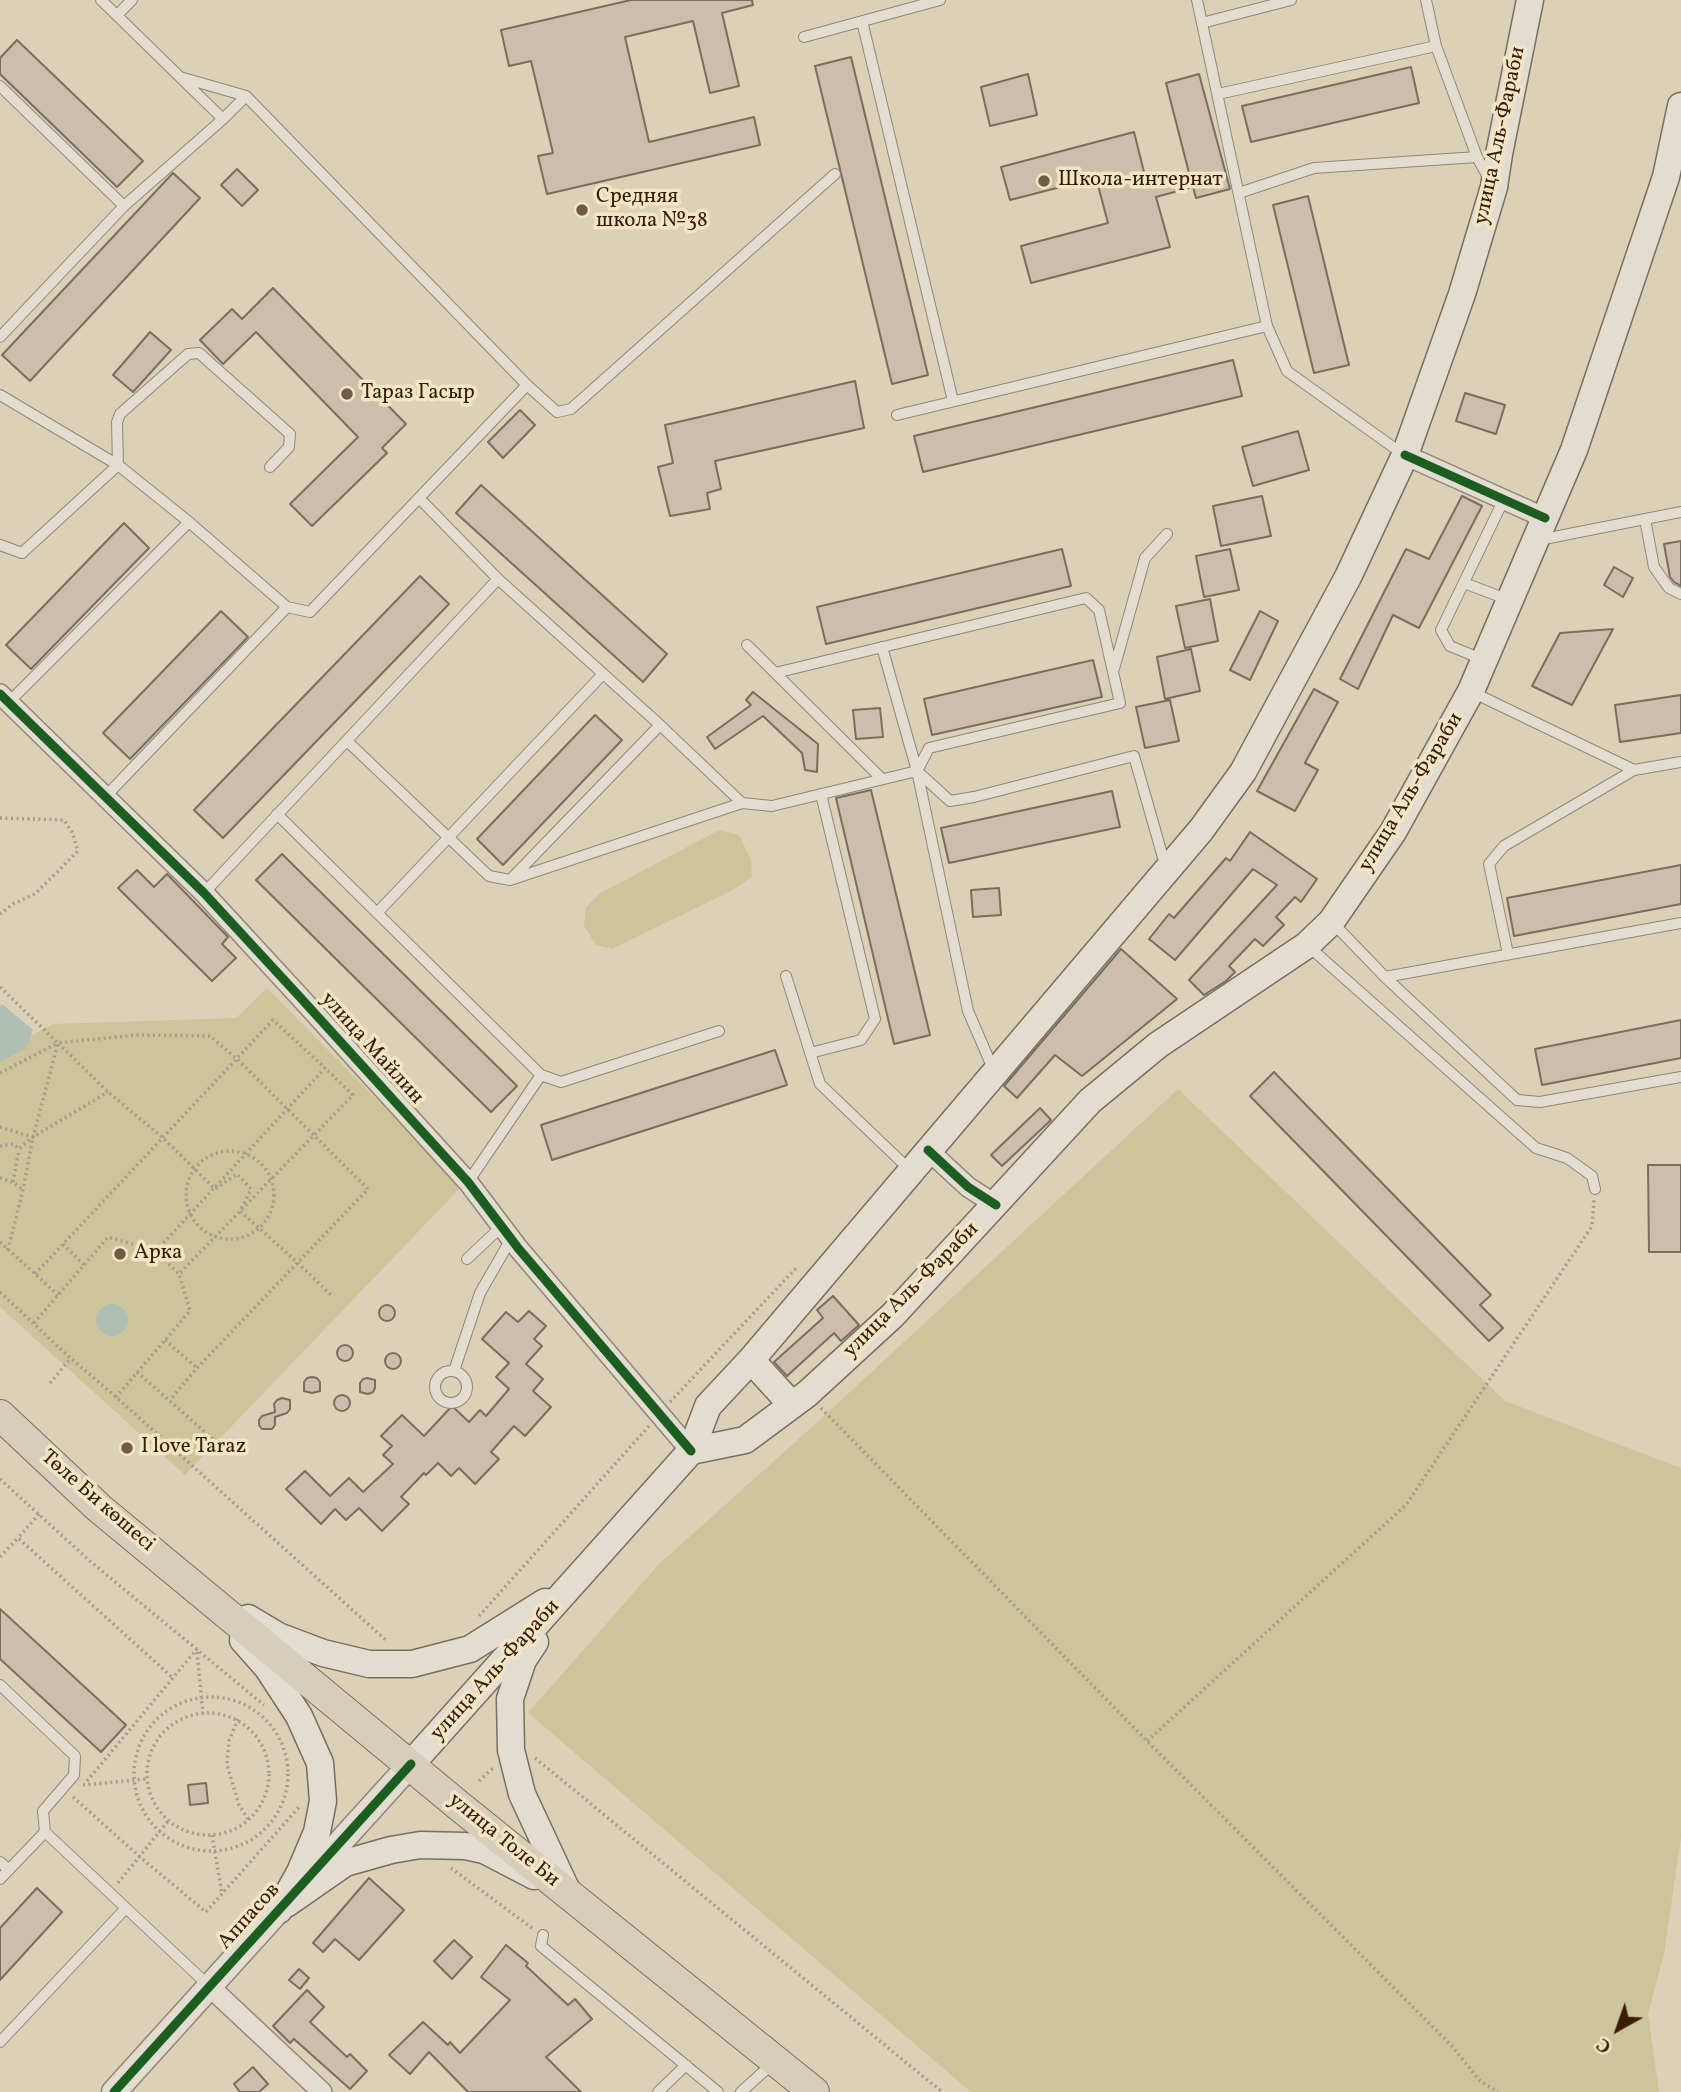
<!DOCTYPE html>
<meta charset="utf-8">
<style>
body{margin:0}
#map{position:relative;width:1681px;height:2092px;overflow:hidden;background:#dbd1b7;font-family:Vollkorn,serif}
canvas{display:block}
.north{position:absolute;left:1583px;top:1994px;width:70px;height:70px;-webkit-text-stroke:5px #f1e5c6;paint-order:stroke;rotate:220deg;font-size:19px;font-weight:700;line-height:28px;text-align:center;color:#391c03}
.north::after{content:'';display:block;margin:auto;width:24px;height:32px;background:#391c03;clip-path:polygon(50% 0,100% 100%,50% 72%,0 100%)}
</style>
<div id="map">
<canvas width="1681" height="2092"></canvas>
<div class="north">С</div>
</div>
<script>
const c = document.querySelector('canvas').getContext('2d');
c.lineJoin = 'round';
function paint(path, color) {
  c.fillStyle = color;
  c.fill(path, 'evenodd');
}
function poly(rows) {
  const path = new Path2D();
  for (const r of rows) {
    if (r.length === 3) {
      path.moveTo(r[0] + r[2], r[1]);
      path.arc(r[0], r[1], r[2], 0, 2 * Math.PI);
      continue;
    }
    path.moveTo(r[0], r[1]);
    for (let i = 2; i < r.length; i += 2) path.lineTo(r[i], r[i + 1]);
  }
  return path;
}
function stroke(path, color, width, dash) {
  c.strokeStyle = color;
  c.lineWidth = width;
  c.lineCap = dash ? 'butt' : 'round';
  c.setLineDash(dash || []);
  c.stroke(path);
}
function write(font, color, halo, rows, align = 'center') {
  c.font = font + ' Vollkorn,serif';
  c.lineWidth = 7;
  c.setLineDash([]);
  c.textBaseline = 'middle';
  c.strokeStyle = halo;
  c.fillStyle = color;
  for (const [text, x, y, turn = 0] of rows) {
    c.save();
    c.translate(x, y);
    c.rotate((+turn || 0) * Math.PI / 180);
    c.textAlign = isNaN(turn) ? turn : align;
    if (halo) c.strokeText(text, 0, 0);
    c.fillText(text, 0, 0);
    c.restore();
  }
}
paint(poly([
 [719,830,739,835,751,860,752,877,733,890,612,949,596,945,584,926,586,907,599,894],
 [267,988,462,1186,185,1475,0,1307,0,1053,53,1024,236,1018],
 [1178,1089,1505,1401,1681,1468,1681,1837,1664,1954,1648,2014,1659,2092,971,2092,528,1713,657,1566,813,1426]
]), '#ccc59a');
paint(poly([
 [2,1004,33,1030,26,1048,0,1062,0,1006],
 [112,1320,16]
]), '#afbfb4');
const building = poly([
 [631,0,752,0,753,5,722,13,739,86,710,93,693,21,625,37,649,142,754,117,760,145,547,194,538,156,553,153,531,61,509,66,501,30,631,0],
 [17,40,143,161,117,187,0,74,0,58,17,40],
 [851,57,928,375,892,384,815,66,851,57],
 [1411,67,1419,103,1251,142,1242,106,1411,67],
 [1028,74,1037,115,990,126,981,87,1028,74],
 [1199,74,1230,189,1196,198,1193,187,1156,197,1170,247,1031,283,1021,246,1108,223,1096,178,1010,200,1001,167,1134,132,1147,184,1189,173,1166,83,1199,74],
 [237,169,258,190,242,206,221,185,237,169],
 [173,173,200,198,30,381,2,355,173,173],
 [1308,196,1349,365,1314,373,1273,205,1308,196],
 [273,288,406,424,382,448,387,453,312,526,290,504,358,437,256,332,223,364,200,340,232,309,242,319,273,288],
 [150,332,171,350,133,392,113,375,150,332],
 [1233,360,1242,396,923,472,914,436,1233,360],
 [855,381,864,428,715,461,721,489,707,493,710,509,670,516,658,467,673,463,665,425,855,381],
 [1465,393,1505,405,1496,434,1456,421,1465,393],
 [520,410,535,425,503,458,488,442,520,410],
 [1298,431,1309,470,1253,486,1242,447,1298,431],
 [481,485,667,654,643,682,456,513,481,485],
 [1262,496,1271,536,1221,546,1213,506,1262,496],
 [1462,496,1482,506,1419,628,1393,615,1358,689,1340,679,1406,549,1429,559,1462,496],
 [124,523,149,548,31,669,6,645,124,523],
 [1681,541,1681,586,1674,582,1670,577,1664,544,1681,541],
 [1062,549,1071,586,826,644,817,607,1062,549],
 [1230,549,1239,590,1204,597,1196,556,1230,549],
 [1614,567,1633,578,1623,597,1604,585,1614,567],
 [420,576,449,604,223,838,194,810,420,576],
 [1210,599,1218,641,1185,648,1176,606,1210,599],
 [221,611,248,637,130,759,103,733,221,611],
 [1260,611,1278,621,1250,680,1230,670,1260,611],
 [1613,629,1572,705,1532,686,1560,633,1613,629],
 [1191,649,1200,691,1165,699,1157,657,1191,649],
 [1093,660,1102,697,932,735,924,699,1093,660],
 [1314,689,1338,702,1305,763,1318,770,1295,811,1257,791,1314,689],
 [753,692,818,744,817,772,805,770,802,753,763,716,715,749,707,737,751,705,746,700,753,692],
 [1681,695,1681,733,1620,742,1615,705,1681,695],
 [1170,700,1179,741,1145,748,1136,707,1170,700],
 [880,708,883,737,856,739,853,710,880,708],
 [595,715,622,740,503,865,477,839,595,715],
 [871,790,930,1035,894,1044,836,798,871,790],
 [1112,791,1120,827,949,863,941,828,1112,791],
 [1250,832,1317,879,1301,902,1295,897,1276,917,1284,925,1263,946,1255,939,1229,966,1235,972,1226,981,1204,995,1189,980,1277,885,1253,869,1175,960,1149,939,1169,914,1174,918,1226,858,1230,861,1250,832],
 [282,854,517,1086,491,1112,256,880,282,854],
 [1681,865,1681,904,1514,936,1507,898,1681,865],
 [137,870,154,887,167,874,228,937,222,944,236,958,212,981,118,888,137,870],
 [999,888,1001,915,973,917,971,890,999,888],
 [1121,949,1177,999,1082,1076,1055,1055,1017,1098,1004,1086,1121,949],
 [1681,1020,1681,1058,1542,1085,1535,1049,1681,1020],
 [775,1050,787,1085,552,1160,541,1125,775,1050],
 [1274,1072,1491,1295,1480,1305,1503,1328,1489,1341,1250,1096,1274,1072],
 [1040,1108,1051,1120,1002,1166,991,1155,1040,1108],
 [1648,1165,1681,1165,1681,1252,1649,1252,1648,1165],
 [833,1296,859,1325,841,1341,834,1333,787,1376,774,1362,823,1318,817,1310,833,1296],
 [387,1313,8],
 [529,1311,546,1326,534,1339,542,1346,526,1364,543,1379,533,1391,551,1407,525,1436,514,1426,491,1452,499,1459,475,1484,459,1468,451,1476,438,1463,426,1475,424,1473,401,1497,409,1504,382,1531,359,1508,346,1520,335,1509,321,1524,286,1489,305,1471,330,1496,349,1478,363,1492,393,1464,383,1455,392,1446,381,1436,402,1415,424,1436,452,1406,469,1422,480,1410,486,1416,509,1389,496,1377,509,1363,482,1339,506,1312,518,1322,529,1311],
 [345,1353,8],
 [393,1361,8],
 [312,1377,317,1378,320,1382,320,1391,312,1393,304,1391,304,1382,307,1378,312,1377],
 [367,1378,375,1380,375,1388,373,1392,368,1394,360,1392,360,1383,363,1379,367,1378],
 [342,1403,8],
 [282,1398,290,1400,290,1409,287,1413,275,1417,275,1425,272,1429,262,1429,259,1425,259,1420,262,1416,275,1412,274,1404,277,1400,282,1398],
 [0,1609,126,1725,101,1752,0,1659,0,1609],
 [206,1783,208,1803,190,1805,188,1785,206,1783],
 [369,1878,404,1910,359,1960,335,1939,323,1952,313,1943,369,1878],
 [37,1888,62,1912,0,1980,0,1928,37,1888],
 [454,1940,472,1957,452,1979,434,1961,454,1940],
 [506,1945,528,1963,526,1966,568,2005,575,1999,592,2019,546,2057,581,2092,468,2092,429,2052,410,2074,389,2055,423,2022,448,2045,450,2042,460,2053,510,2000,481,1977,506,1945],
 [299,1969,309,1978,300,1989,289,1980,299,1969],
 [307,1990,324,2007,310,2022,347,2057,350,2054,367,2071,350,2089,294,2039,290,2043,273,2026,307,1990],
 [253,2067,268,2084,259,2092,240,2092,234,2084,253,2067]
]);
paint(building, '#cebdab');
stroke(building, '#786e5e', 2);
const service = poly([
 [101,0,223,119],
 [1197,0,1267,326,1287,371,1404,455],
 [1426,0,1436,46,1477,157,1488,177],
 [117,15,132,0],
 [862,21,953,401],
 [1202,23,1291,0],
 [804,37,940,0],
 [180,77,246,96,527,385,557,412,571,409,835,174],
 [0,86,124,206],
 [1218,94,1436,46],
 [1239,193,1314,168,1477,157],
 [0,337,124,206,223,119,246,96],
 [0,395,118,465,189,522,287,607,310,612,527,385],
 [897,415,1267,326],
 [419,498,498,579,660,725,742,803,772,806,917,771,950,801,974,797,1134,756,1166,868],
 [1645,519,1654,567,1669,588,1681,594],
 [1539,540,1681,512],
 [0,545,22,553,118,465,117,422,120,414,188,354,199,353,290,434,289,447,270,467],
 [1464,583,1509,600],
 [747,645,882,779],
 [882,647,917,771,968,1011,994,1071],
 [1484,660,1450,646,1441,630,1504,499],
 [1114,669,1145,558,1167,534],
 [775,673,1086,598,1099,610,1120,703,929,748,917,771],
 [1474,693,1634,770],
 [9,702,189,522],
 [347,741,489,876,510,880,742,803],
 [105,797,287,607],
 [277,814,541,1075,561,1082,719,1031],
 [513,877,660,725],
 [204,893,498,579],
 [377,913,603,674],
 [1332,922,1385,977,1517,1100,1540,1102,1681,1077],
 [1307,945,1536,1148,1567,1158,1592,1176,1595,1189],
 [1508,954,1489,864,1504,846,1634,770,1681,762],
 [786,976,820,1084,910,1170],
 [1385,977,1681,923],
 [810,1053,861,1040,875,1019,821,794],
 [468,1182,541,1075],
 [467,1259,501,1227],
 [451,1387,16],
 [454,1371,480,1293,511,1239],
 [0,1685,75,1756,74,1775,43,1811,45,1832],
 [0,1862,9,1870],
 [0,1879,45,1832,209,1986],
 [543,1935,541,1946,718,2092],
 [0,2042,126,1908],
 [658,2092,686,2065],
 [741,2092,772,2064]
]);
const minor = poly([
 [1405,455,1545,518],
 [0,694,204,893,298,995,468,1182,518,1248,691,1451],
 [928,1150,968,1187,996,1205],
 [210,1987,322,2092]
]);
const tertiary = poly([
 [114,2092,411,1764]
]);
const secondary = poly([
 [751,1360,792,1405],
 [691,1451,745,1440,807,1394,893,1315,1090,1101,1158,1045,1307,945,1331,922,1393,832,1471,691,1574,450,1666,177,1681,106],
 [248,1618,278,1636,323,1653,369,1664,412,1664,470,1649,545,1602],
 [243,1640,267,1667,299,1716,320,1763,323,1801,317,1832,300,1872,279,1910],
 [535,1642,523,1660,510,1699,511,1750,522,1794,569,1895],
 [411,1764,691,1451,708,1406,751,1360,1201,830,1243,772,1348,577,1405,455,1462,294,1494,187,1499,154,1530,0],
 [286,1904,345,1863,391,1850,420,1845,465,1846,484,1850,534,1876]
]);
const primary = poly([
 [0,1415,99,1508,458,1805,814,2092]
]);
stroke(service, '#908675', 12);
stroke(minor, '#908675', 22);
stroke(tertiary, '#908675', 27);
stroke(secondary, '#786e5e', 29);
stroke(primary, '#786e5e', 32);
stroke(poly([
 [0,818,64,820,72,832,78,851,35,894,13,904,0,914],
 [0,987,58,1043,136,1035,210,1036,237,1059,368,1189,197,1368,170,1400],
 [0,1073,58,1043,108,1092,163,1138,215,1189,237,1174,251,1189,240,1211,298,1263,333,1297],
 [0,1127,33,1137,108,1092],
 [0,1146,13,1144,19,1149,33,1137],
 [230,1195,44],
 [0,1178,13,1182,23,1190],
 [13,1182,19,1150],
 [0,1242,58,1295],
 [63,1244,84,1265],
 [8,1250,23,1190,33,1137,58,1043],
 [156,1251,325,1068,353,1095,179,1274],
 [35,1274,273,1020,324,1067],
 [0,1292,67,1355,116,1397,388,1642],
 [34,1323,108,1237,156,1251,179,1274,190,1311,116,1397],
 [165,1340,197,1368],
 [137,1372,223,1448],
 [50,1383,71,1358],
 [670,1402,797,1267],
 [821,1408,1147,1741,1452,2046,1480,2081,1498,2092],
 [0,1479,91,1562,264,1705],
 [39,1514,18,1538,173,1678],
 [0,1557,18,1538],
 [479,1616,649,1426],
 [197,1652,203,1713],
 [211,1774,77],
 [208,1774,61],
 [238,1719,229,1741,227,1765,239,1805,248,1819],
 [1147,1741,1406,1505,1592,1226,1594,1200],
 [535,1758,942,2092],
 [87,1781,197,1649],
 [479,1781,494,1767],
 [83,1785,147,1779],
 [73,1797,140,1857,206,1912,300,1806],
 [212,1835,222,1894],
 [451,1868,532,1928],
 [118,1883,168,1821]
]), '#a29b8e', 3.5, [2, 3.5]);
stroke(service, '#e2ddd0', 10);
stroke(minor, '#e2ddd0', 19);
stroke(tertiary, '#e2ddd0', 24);
stroke(secondary, '#e2ddd0', 26);
stroke(primary, '#d6cebb', 30);
stroke(poly([
 [1405,455,1545,518],
 [0,694,204,893,298,995,468,1182,518,1248,691,1451],
 [928,1150,968,1187,996,1205],
 [114,2092,411,1764]
]), '#1b5e20', 9);
for (const [x, y, r, color] of [
 [1044,181,7,"#725b42"],
 [582,210,7,"#725b42"],
 [347,394,7,"#725b42"],
 [120,1254,7,"#725b42"],
 [127,1448,7,"#725b42"]
]) {
  const dot = new Path2D();
  dot.arc(x, y, r, 0, 2 * Math.PI);
  c.fillStyle = color;
  c.fill(dot);
  stroke(dot, '#f1e5c6', 2.5);
}
write('21px', '#391c03', '#f1e5c6', [
 ["улица Аль-Фараби",1501,136,-78],
 ["улица Аль-Фараби",1412,793,-59],
 ["улица Майлин",371,1049,48],
 ["улица Аль-Фараби",912,1291,-45],
 ["Төле Би көшесі",97,1502,41],
 ["улица Аль-Фараби",496,1671,-48],
 ["улица Толе Би",503,1841,39],
 ["Аппасов",250,1917,-48]
]);
write('21px', '#391c03', '#f1e5c6', [
 ["Школа-интернат",1058,181],
 ["Средняя",596,198],
 ["школа №38",596,222],
 ["Тараз Гасыр",361,394],
 ["Арка",134,1254],
 ["I love Taraz",141,1448]
], 'left');
</script>
